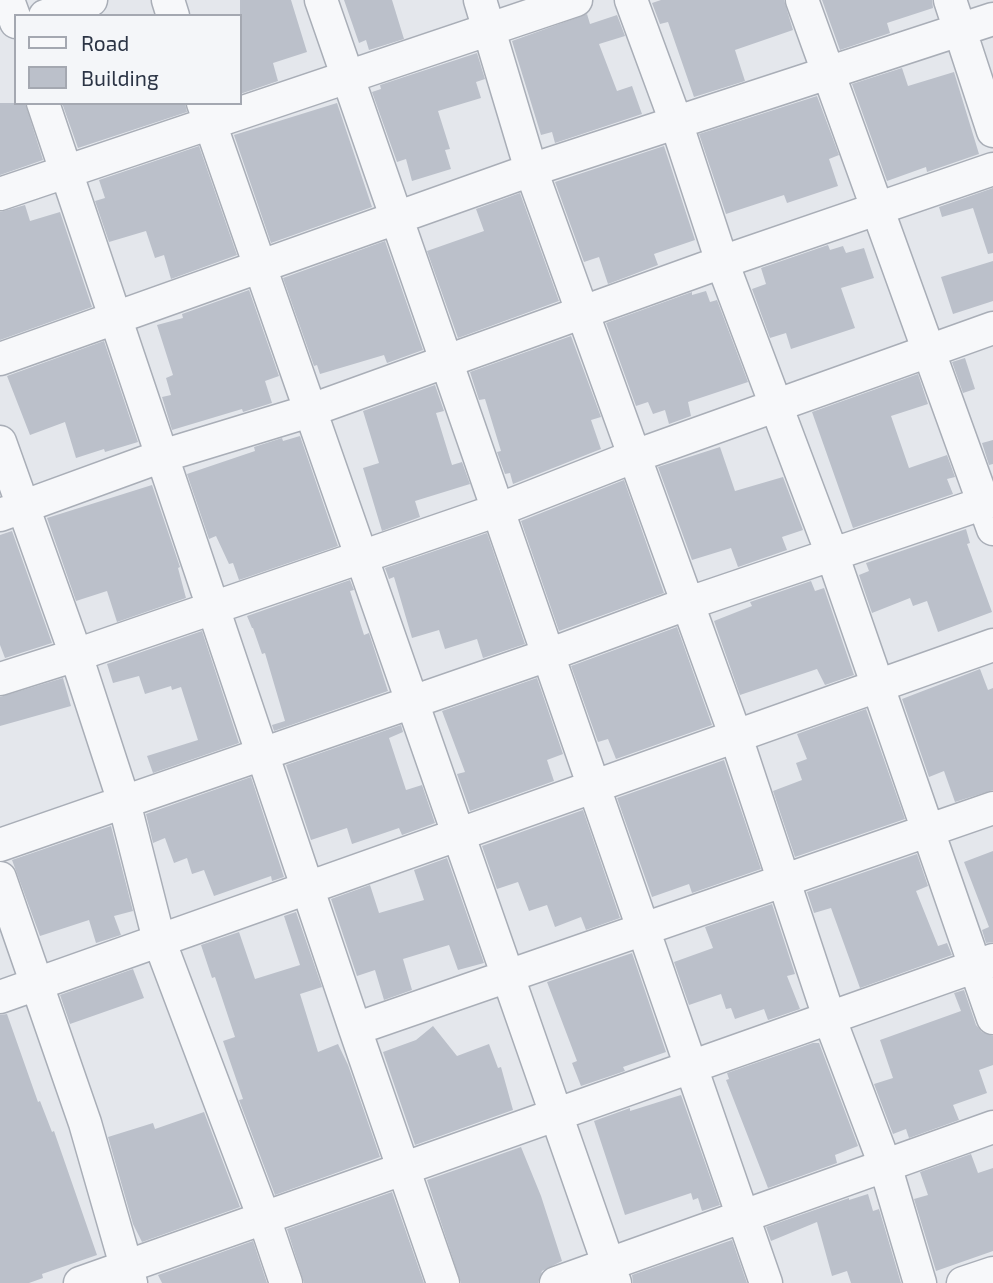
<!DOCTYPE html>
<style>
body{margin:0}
#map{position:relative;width:993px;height:1283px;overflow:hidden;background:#e4e7ec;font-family:"Exo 2",sans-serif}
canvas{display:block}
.legend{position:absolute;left:14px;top:14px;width:228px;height:91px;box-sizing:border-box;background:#f4f6f9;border:2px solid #a4a8b1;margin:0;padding:9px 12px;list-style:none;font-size:21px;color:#2b3445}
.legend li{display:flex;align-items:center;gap:14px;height:35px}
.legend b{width:35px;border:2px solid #a4a8b1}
</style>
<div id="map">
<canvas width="993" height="1283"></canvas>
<ul class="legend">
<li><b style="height:9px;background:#f7f8fa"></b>Road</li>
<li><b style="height:19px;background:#bbc0ca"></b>Building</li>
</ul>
</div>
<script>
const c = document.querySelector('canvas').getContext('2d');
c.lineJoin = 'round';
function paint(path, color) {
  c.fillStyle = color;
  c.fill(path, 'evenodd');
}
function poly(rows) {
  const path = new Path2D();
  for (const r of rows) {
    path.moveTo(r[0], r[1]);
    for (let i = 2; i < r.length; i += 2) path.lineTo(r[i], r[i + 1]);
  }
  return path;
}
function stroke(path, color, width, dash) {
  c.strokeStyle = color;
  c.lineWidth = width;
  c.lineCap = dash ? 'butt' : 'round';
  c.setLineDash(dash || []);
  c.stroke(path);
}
paint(poly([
 [240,0,291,0,307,52,273,63,278,81,240,94],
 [344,0,392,0,404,39,369,50,366,40,359,43],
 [661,0,784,0,793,30,735,50,745,81,694,97,668,22,660,24,652,3],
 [822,0,932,0,933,8,887,23,890,33,840,50],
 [587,14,590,24,617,15,625,36,599,44,617,91,632,86,642,114,555,143,552,132,541,135,512,41],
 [477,53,485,79,476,82,481,98,438,111,450,149,445,150,451,169,412,181,406,159,397,162,372,92,381,89,380,85],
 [902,68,908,86,954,72,979,154,927,172,926,167,887,181,852,84],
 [817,96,839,155,829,159,838,186,787,203,784,195,726,214,699,134],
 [0,103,25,103,43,160,0,175],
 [62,103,185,103,187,112,78,148],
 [337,103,372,207,271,243,234,135],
 [199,146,237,255,171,279,164,255,155,258,146,231,109,242,95,201,105,198,99,180],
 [664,146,695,240,654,254,658,265,608,284,599,257,584,262,555,182],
 [993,188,993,253,988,254,973,208,942,217,939,207],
 [520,193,559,301,458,338,427,251,484,231,476,209],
 [25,205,30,221,60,212,92,307,0,340,0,212],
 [385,241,423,350,387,363,384,355,320,374,317,365,314,366,283,278],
 [828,245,830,250,843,246,846,253,864,248,874,278,841,288,855,328,791,349,786,333,770,338,752,289,766,284,761,268],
 [993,261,993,301,953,314,941,277],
 [249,290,279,376,265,381,272,403,243,412,242,409,172,430,162,397,171,395,166,378,173,375,157,325,183,318,182,314],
 [706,291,710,302,717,300,748,382,688,402,691,416,669,424,665,410,653,414,648,402,636,406,606,323,692,292,692,295],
 [571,336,601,417,591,420,601,449,513,484,510,473,505,474,497,452,501,451,485,399,479,400,470,372],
 [104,341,138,442,105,452,104,449,76,458,65,422,30,435,7,376],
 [965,358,975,389,963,393,952,362],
 [918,374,928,404,891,416,909,468,947,455,955,477,947,479,953,494,853,528,812,412],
 [435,385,444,411,436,413,452,465,462,462,470,484,415,501,420,517,382,531,363,468,379,463,363,411],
 [300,436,338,546,239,580,233,563,229,564,216,536,209,539,187,474,255,451,254,447,282,438,283,441],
 [993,440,993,464,989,465,982,443],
 [720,447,735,491,783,477,803,530,782,537,787,550,738,567,731,548,692,560,658,467],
 [624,480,664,593,559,631,521,521],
 [152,485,180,567,178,568,186,598,117,622,107,591,76,601,47,518],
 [966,529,970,543,967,544,992,612,938,632,927,601,913,606,910,598,872,613,859,575,869,571,866,563],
 [12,531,52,643,5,658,0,645,0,535],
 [487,533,525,644,483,658,477,639,445,649,439,630,412,638,394,577,389,579,385,568],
 [350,580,354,590,350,591,364,635,369,633,388,691,274,731,272,725,285,721,265,653,262,654,253,628,252,628,247,616],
 [811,581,815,591,824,588,854,675,825,685,817,669,740,695,714,621,752,606,750,602],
 [677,627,712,725,616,759,608,739,598,742,571,666],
 [202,631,239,743,153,773,147,756,198,740,181,687,172,690,171,686,145,694,139,676,113,683,107,664],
 [980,669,988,690,993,688,993,790,955,802,944,771,929,777,902,699],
 [63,678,71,706,0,726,0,697],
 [537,678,563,754,547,760,554,781,470,811,457,774,465,772,442,711],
 [866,709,905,819,795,857,773,791,802,780,796,763,807,759,797,734],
 [401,725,403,732,389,738,406,790,422,785,435,823,402,835,399,828,352,844,347,828,311,840,286,765],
 [724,760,761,869,692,893,689,884,652,897,617,798],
 [251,777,284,877,272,881,271,876,214,896,204,870,192,874,187,858,174,863,165,838,153,843,146,814],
 [583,810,620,918,586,930,581,917,555,927,547,905,529,911,518,882,497,889,482,846],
 [111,826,133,911,114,916,121,935,96,943,89,920,40,936,12,860],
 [993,851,993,942,986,943,982,930,989,927,964,862],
 [917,854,928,886,916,891,938,946,947,943,952,955,860,988,831,908,814,913,807,892],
 [447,858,484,963,458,970,449,945,403,959,412,990,384,1000,375,970,357,976,331,899,370,885,379,913,424,900,414,870],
 [772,904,795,974,787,976,800,1009,768,1020,764,1009,735,1019,731,1008,726,1009,721,994,689,1005,674,962,713,948,705,927],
 [296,912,322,987,300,994,318,1052,338,1044,348,1065,380,1157,275,1195,239,1100,243,1099,223,1041,235,1037,215,977,212,978,201,945,239,932,255,979,300,965,284,916],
 [632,953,666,1052,623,1067,625,1071,581,1086,572,1063,577,1061,547,982],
 [133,969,144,998,70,1024,60,995],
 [964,990,976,1025,982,1032,993,1036,993,1065,979,1070,987,1093,953,1105,959,1120,909,1138,906,1129,893,1134,874,1084,893,1078,880,1040,961,1011,954,993],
 [7,1014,38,1102,40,1101,52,1132,54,1131,97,1255,42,1274,43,1278,29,1283,0,1283,0,1015],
 [433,1026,457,1056,489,1044,498,1068,501,1067,513,1110,415,1145,383,1052,416,1040],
 [813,1043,819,1043,858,1146,835,1155,837,1163,768,1188,726,1080,729,1079,727,1073],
 [681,1095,720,1205,702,1211,698,1198,693,1200,691,1193,625,1215,594,1121,630,1108,630,1111],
 [204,1112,240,1207,142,1242,133,1224,108,1137,153,1123,155,1129],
 [521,1147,541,1196,562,1261,542,1271,538,1283,461,1283,427,1180],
 [971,1154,978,1173,993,1168,993,1251,936,1271,914,1199,928,1195,920,1172],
 [392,1192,424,1283,304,1283,287,1229],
 [868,1194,873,1211,879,1209,901,1283,851,1283,847,1271,832,1276,817,1222,771,1241,766,1227,849,1198,849,1200],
 [732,1240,747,1283,633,1283,632,1275],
 [253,1241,267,1283,162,1283,158,1275]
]), '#bbc0ca');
const minor = poly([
 [8,0,16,22],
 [168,0,173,16],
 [321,0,766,1283],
 [480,0,531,170,736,737,829,1017,885,1165,920,1283],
 [631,0,676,122,722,262,832,554,993,1018],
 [802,0,993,529],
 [950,0,993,131],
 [45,16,91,0],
 [43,103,355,1029,443,1283],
 [203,103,615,1283],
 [0,194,576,0],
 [0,359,531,170,993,19],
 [0,442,76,655,124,802,159,940,264,1218,286,1283],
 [0,515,162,456,303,413,722,262,993,169],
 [0,679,76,655,498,510,635,456,993,328],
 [0,845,548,655,689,603,993,500],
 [0,878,85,1123,131,1283],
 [0,997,993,645],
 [355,1029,993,808],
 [80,1283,993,960],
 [556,1283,993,1127],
 [963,1283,993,1273]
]);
stroke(minor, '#a9aeb7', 35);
stroke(minor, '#f7f8fa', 32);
</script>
